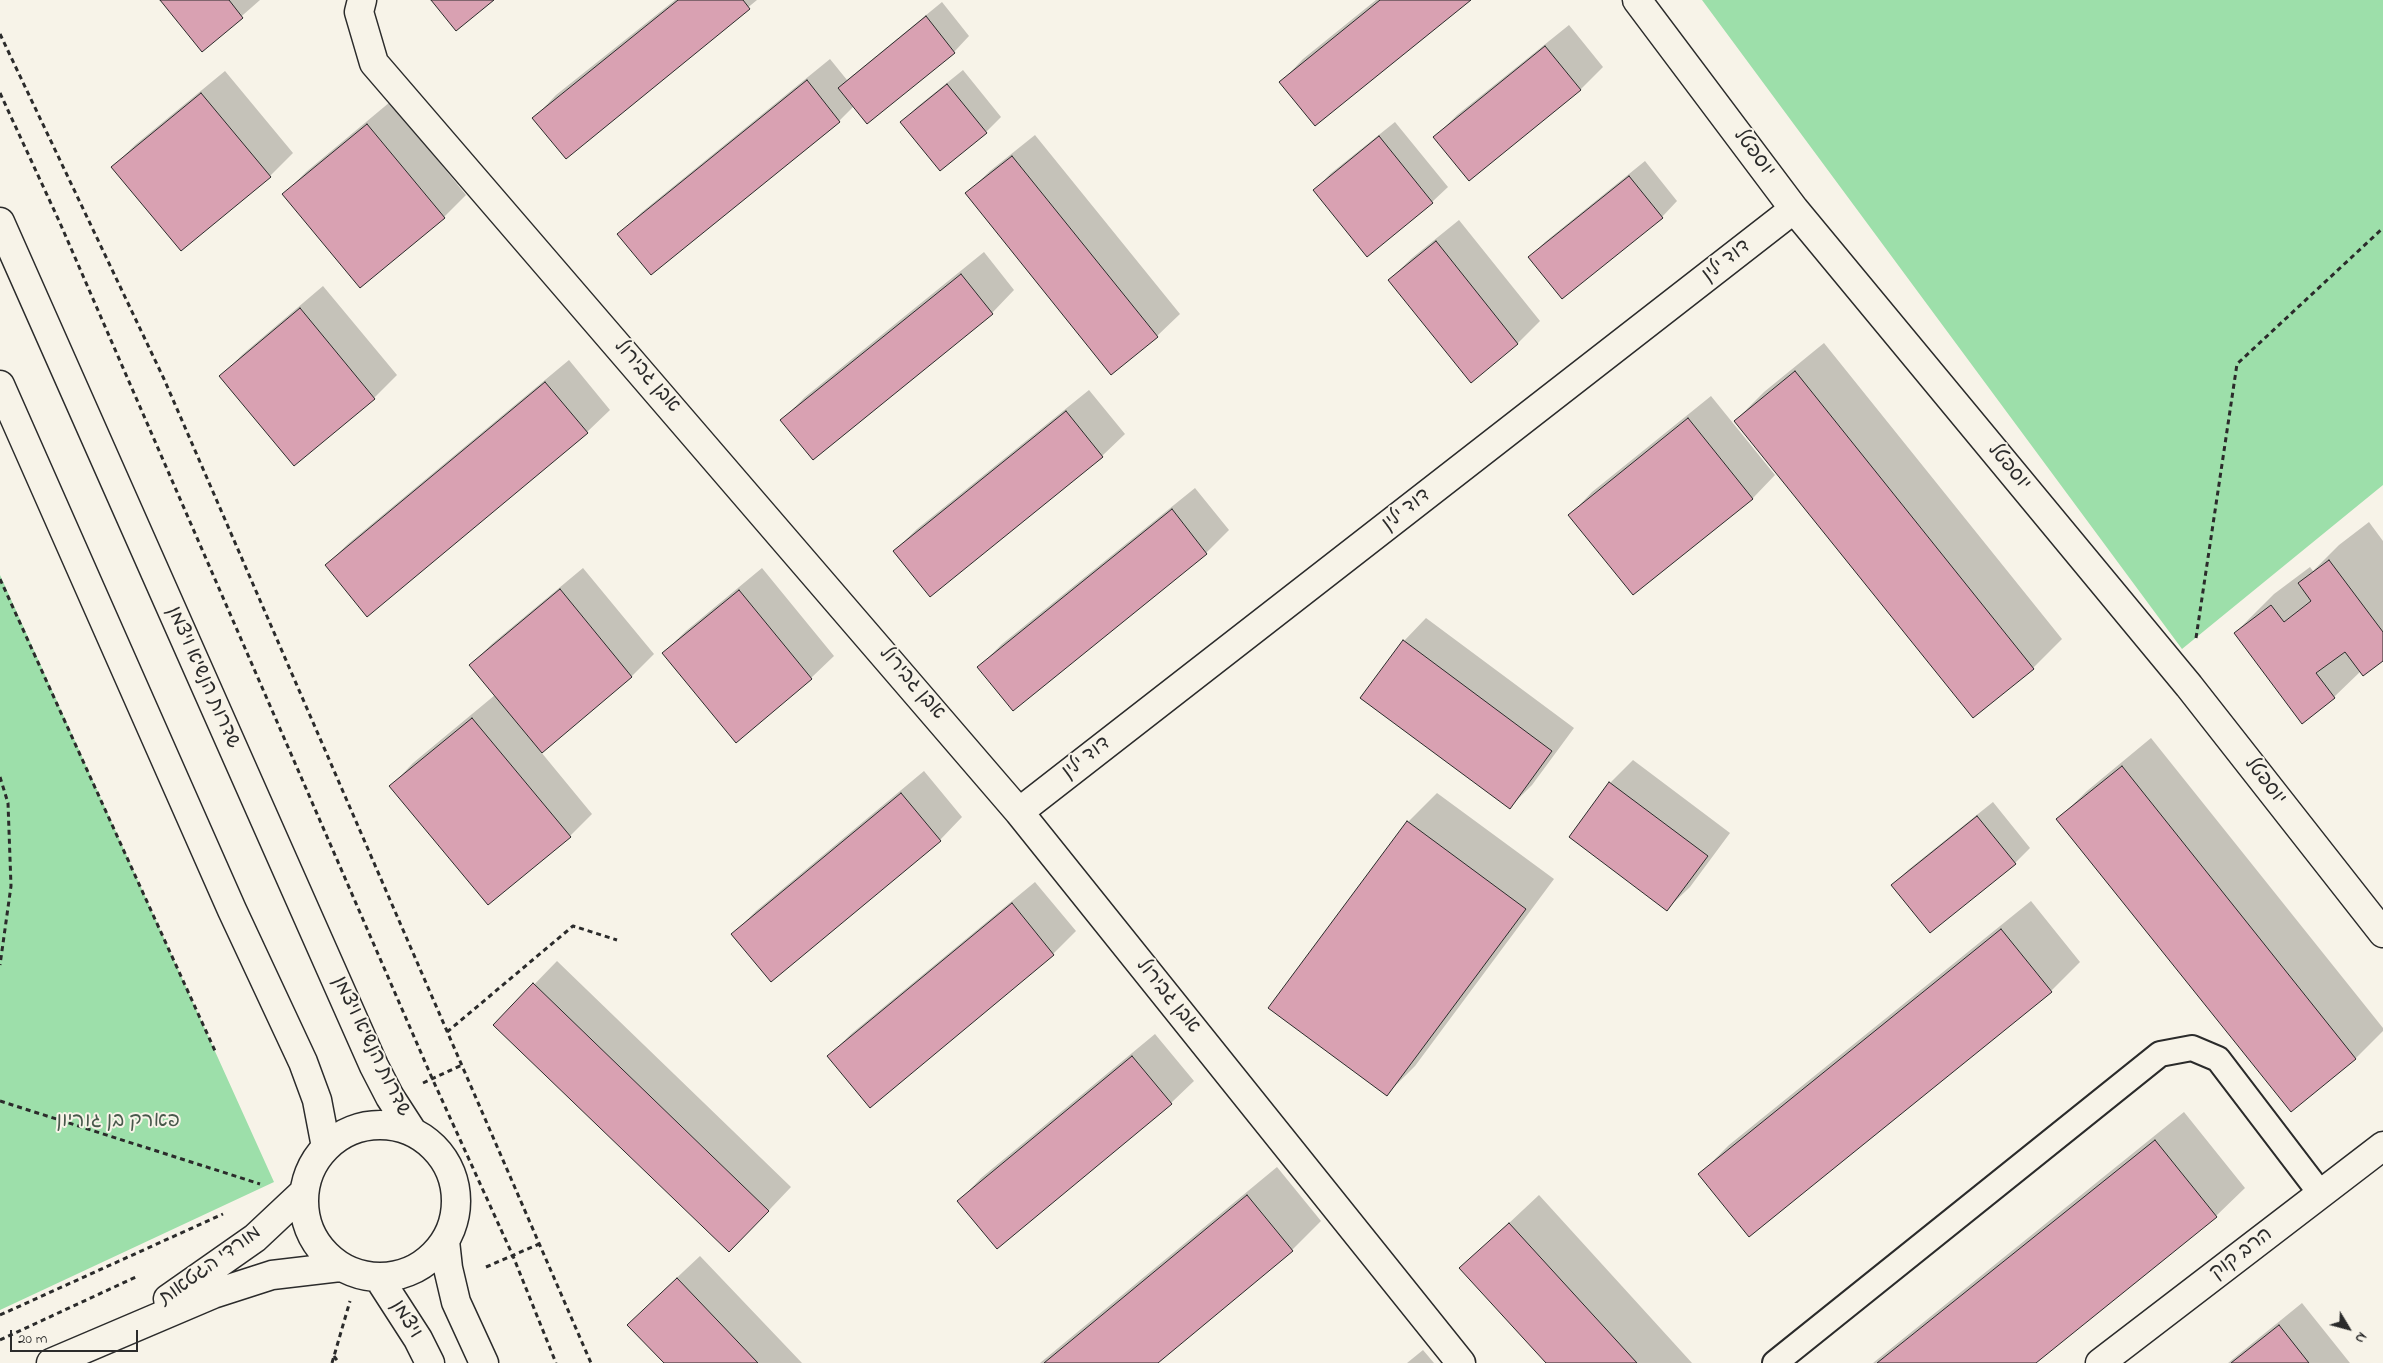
<!DOCTYPE html>
<meta charset="utf-8">
<style>
body{margin:0}
#map{position:relative;width:2383px;height:1363px;overflow:hidden;background:#f7f3e8;font-family:"Indie Flower",sans-serif}
canvas{display:block}
.north{position:absolute;left:2323px;top:1303px;width:50px;height:50px;-webkit-text-stroke:4px #f7f3e8;paint-order:stroke;rotate:127deg;font-size:14px;font-weight:700;line-height:20px;text-align:center;color:#2b2b2b}
.north::after{content:'';display:block;margin:auto;width:18px;height:22px;background:#2b2b2b;clip-path:polygon(50% 0,100% 100%,50% 72%,0 100%)}
.scale{position:absolute;left:10px;top:1330px;width:128px;height:22px;box-sizing:border-box;border:2px solid #2b2b2b;border-top:0;padding-left:6px;font-size:15px;line-height:18px;white-space:nowrap;color:#2b2b2b;-webkit-text-stroke:4px #f7f3e8;paint-order:stroke}
</style>
<div id="map">
<canvas width="2383" height="1363"></canvas>
<div class="north">N</div>
<div class="scale">20 m</div>
</div>
<script>
const c = document.querySelector('canvas').getContext('2d');
c.lineJoin = 'round';
function paint(path, color) {
  c.fillStyle = color;
  c.fill(path, 'evenodd');
}
function poly(rows) {
  const path = new Path2D();
  for (const r of rows) {
    if (r.length === 3) {
      path.moveTo(r[0] + r[2], r[1]);
      path.arc(r[0], r[1], r[2], 0, 2 * Math.PI);
      continue;
    }
    path.moveTo(r[0], r[1]);
    for (let i = 2; i < r.length; i += 2) path.lineTo(r[i], r[i + 1]);
  }
  return path;
}
function stroke(path, color, width, dash) {
  c.strokeStyle = color;
  c.lineWidth = width;
  c.lineCap = dash ? 'butt' : 'round';
  c.setLineDash(dash || []);
  c.stroke(path);
}
function write(font, color, halo, rows, align = 'center') {
  c.font = font + ' "Indie Flower","Playpen Sans Hebrew",sans-serif';
  c.lineWidth = 4;
  c.setLineDash([]);
  c.textBaseline = 'middle';
  c.strokeStyle = halo;
  c.fillStyle = color;
  for (const [text, x, y, turn = 0] of rows) {
    c.save();
    c.translate(x, y);
    c.rotate((+turn || 0) * Math.PI / 180);
    c.textAlign = isNaN(turn) ? turn : align;
    if (halo) c.strokeText(text, 0, 0);
    c.fillText(text, 0, 0);
    c.restore();
  }
}
paint(poly([
 [1702,0,2383,0,2383,485,2182,649],
 [0,575,274,1182,0,1310]
]), '#9ddfaa');
paint(poly([
 [161,0,260,0,202,51],
 [675,0,757,0,566,157,534,118,556,95],
 [1376,0,1469,0,1281,82,1303,59],
 [942,2,969,36,954,52,867,122,854,106,839,121,651,274,619,234,642,212,830,59,847,80],
 [1569,25,1603,67,1580,90,1435,137,1457,115],
 [963,70,1001,117,986,132,901,123,917,107],
 [225,71,293,153,270,176,181,250,113,167,135,145],
 [390,102,466,195,444,217,284,194,306,172],
 [1395,122,1448,187,1432,202,1315,190,1330,174],
 [1035,135,1180,314,1157,336,967,193,990,171],
 [1645,161,1677,201,1662,217,1562,297,1530,257,1545,242],
 [1459,220,1540,321,1518,343,1471,381,1389,280,1412,258],
 [984,252,1014,290,992,313,782,420,805,397],
 [323,286,397,375,374,398,294,464,221,376,243,354],
 [1824,343,2062,639,2033,668,1973,716,1735,421,1764,392],
 [569,360,610,410,587,432,367,615,326,565,349,543],
 [1089,390,1125,434,1102,456,894,551,917,529],
 [1711,396,1775,475,1753,498,1633,594,1570,515,1592,492],
 [1195,488,1229,530,1206,553,1013,709,979,667,1002,644],
 [2369,522,2383,541,2383,660,2361,671,2334,697,2302,722,2235,633,2274,594,2310,567,2313,571,2339,545],
 [583,568,654,654,632,676,541,752,592,814,570,836,391,786,413,763,495,695,470,665,493,643],
 [762,568,834,656,811,678,663,653,686,631],
 [1426,618,1574,728,1532,785,1510,807,1404,641],
 [2151,738,2383,1028,2383,1031,2356,1058,2291,1110,2058,819,2087,791],
 [1633,760,1730,833,1690,887,1667,909,1570,837,1610,783],
 [924,771,962,817,940,840,733,934,756,911],
 [1437,793,1554,879,1415,1066,1386,1095,1270,1008,1408,822],
 [1993,802,2030,848,2015,863,1893,885,1908,870],
 [1035,882,1076,931,1053,954,829,1056,851,1034],
 [2031,901,2080,962,2051,991,1700,1174,1729,1145],
 [557,961,791,1187,752,1228,495,1025],
 [1155,1034,1194,1081,1171,1103,998,1247,959,1201,981,1178],
 [2184,1112,2245,1188,2216,1216,2034,1363,1873,1363],
 [1277,1167,1321,1221,1292,1250,1156,1363,1040,1363],
 [1539,1195,1692,1363,1548,1363,1461,1268],
 [700,1256,802,1363,666,1363,651,1302],
 [2302,1303,2350,1363,2228,1363],
 [1423,1350,1434,1363,1407,1363]
]), '#0003');
const building = poly([
 [160,0,229,0,243,18,202,52,160,0],
 [431,0,494,0,456,31,431,0],
 [678,0,743,0,750,9,566,159,532,118,678,0],
 [1380,0,1471,0,1315,126,1279,82,1380,0],
 [926,16,955,53,867,124,838,88,926,16],
 [1545,46,1581,90,1469,181,1433,137,1545,46],
 [807,80,840,122,651,275,617,234,807,80],
 [947,84,987,133,940,171,900,122,947,84],
 [201,93,271,177,181,251,111,167,201,93],
 [367,124,445,218,360,288,282,194,367,124],
 [1379,136,1433,203,1367,257,1313,190,1379,136],
 [1012,156,1158,337,1111,375,965,193,1012,156],
 [1629,176,1663,218,1562,299,1528,257,1629,176],
 [1436,241,1518,344,1471,383,1388,280,1436,241],
 [961,274,993,314,813,460,780,420,961,274],
 [300,308,375,399,294,466,219,376,300,308],
 [1795,371,2034,669,1973,718,1734,421,1795,371],
 [545,382,588,433,367,617,325,565,545,382],
 [1066,411,1103,457,930,597,893,551,1066,411],
 [1688,418,1753,499,1633,595,1568,515,1688,418],
 [1172,509,1207,554,1013,711,977,667,1172,509],
 [2329,560,2383,632,2383,661,2363,676,2345,652,2316,673,2335,698,2302,724,2234,633,2271,605,2284,622,2311,601,2298,583,2329,560],
 [560,589,632,677,542,753,469,665,560,589],
 [739,590,812,679,736,743,662,653,739,590],
 [1403,640,1552,751,1510,809,1360,698,1403,640],
 [472,718,571,837,488,905,389,786,472,718],
 [2122,766,2356,1059,2291,1112,2056,819,2122,766],
 [1609,782,1708,856,1667,911,1569,837,1609,782],
 [901,793,941,841,771,982,731,934,901,793],
 [1977,816,2016,864,1930,933,1891,885,1977,816],
 [1407,821,1526,909,1387,1096,1268,1008,1407,821],
 [1012,903,1054,955,870,1108,827,1056,1012,903],
 [2001,929,2052,992,1749,1237,1698,1174,2001,929],
 [533,983,769,1211,729,1252,493,1025,533,983],
 [1132,1056,1172,1104,997,1249,957,1201,1132,1056],
 [2155,1140,2217,1217,2036,1363,1877,1363,2155,1140],
 [1247,1195,1293,1251,1158,1363,1044,1363,1247,1195],
 [1509,1223,1637,1363,1546,1363,1459,1268,1509,1223],
 [677,1278,758,1363,664,1363,627,1325,677,1278],
 [2279,1325,2309,1363,2231,1363,2279,1325]
]);
paint(building, '#d9a1b2');
stroke(building, '#2b2b2b', 1);
const service = poly([
 [1775,1363,2160,1054,2192,1048,2218,1059,2321,1194]
]);
const minor = poly([
 [362,0,359,12,374,63,1019,812,1461,1363],
 [1637,0,1794,209,2189,686,2383,933],
 [1019,812,1794,209],
 [2100,1363,2383,1146]
]);
const tertiary = poly([
 [0,222,374,1066,390,1097,412,1131],
 [0,385,232,910,303,1062,317,1100,326,1147],
 [380,1201,76],
 [445,1241,448,1268,456,1302,484,1363],
 [378,1277,418,1339,430,1363],
 [168,1299,255,1238,304,1192],
 [51,1363,213,1294,272,1275,340,1267]
]);
stroke(service, '#2b2b2b', 28);
stroke(minor, '#2b2b2b', 31);
stroke(tertiary, '#2b2b2b', 31);
stroke(poly([
 [0,34,164,379,591,1363],
 [0,93,60,223,432,1078,513,1256,556,1363],
 [0,579,216,1053],
 [2196,638,2237,364,2383,228],
 [0,777,8,803,11,886,0,965],
 [447,1032,573,926,617,940],
 [423,1083,462,1065],
 [0,1101,260,1184],
 [486,1267,539,1244],
 [0,1315,223,1214],
 [0,1340,138,1276],
 [334,1356,339,1363],
 [332,1363,350,1301]
]), '#2b2b2b', 3, [5, 4]);
stroke(service, '#f7f3e8', 24);
stroke(minor, '#f7f3e8', 28);
stroke(tertiary, '#f7f3e8', 28);
write('20px', '#2b2b2b', '#f7f3e8', [
 ["יוספטל",1753,154,53],
 ["דוד ילין",1727,262,-38],
 ["אבן גבירול",646,377,49],
 ["יוספטל",2008,468,50],
 ["דוד ילין",1407,511,-38],
 ["שדרות הנשיא ויצמן",202,678,66],
 ["אבן גבירול",911,684,49],
 ["דוד ילין",1087,759,-38],
 ["יוספטל",2264,782,52],
 ["אבן גבירול",1167,997,51],
 ["שדרות הנשיא ויצמן",370,1047,64],
 ["הרב קוק",2242,1255,-37],
 ["מורדי הגטאות",211,1267,-36],
 ["ויצמן",405,1320,58]
]);
write('20px', '#48584b', '#f7f3e8', [
 ["פארק בן גוריון",118,1123]
]);
</script>
